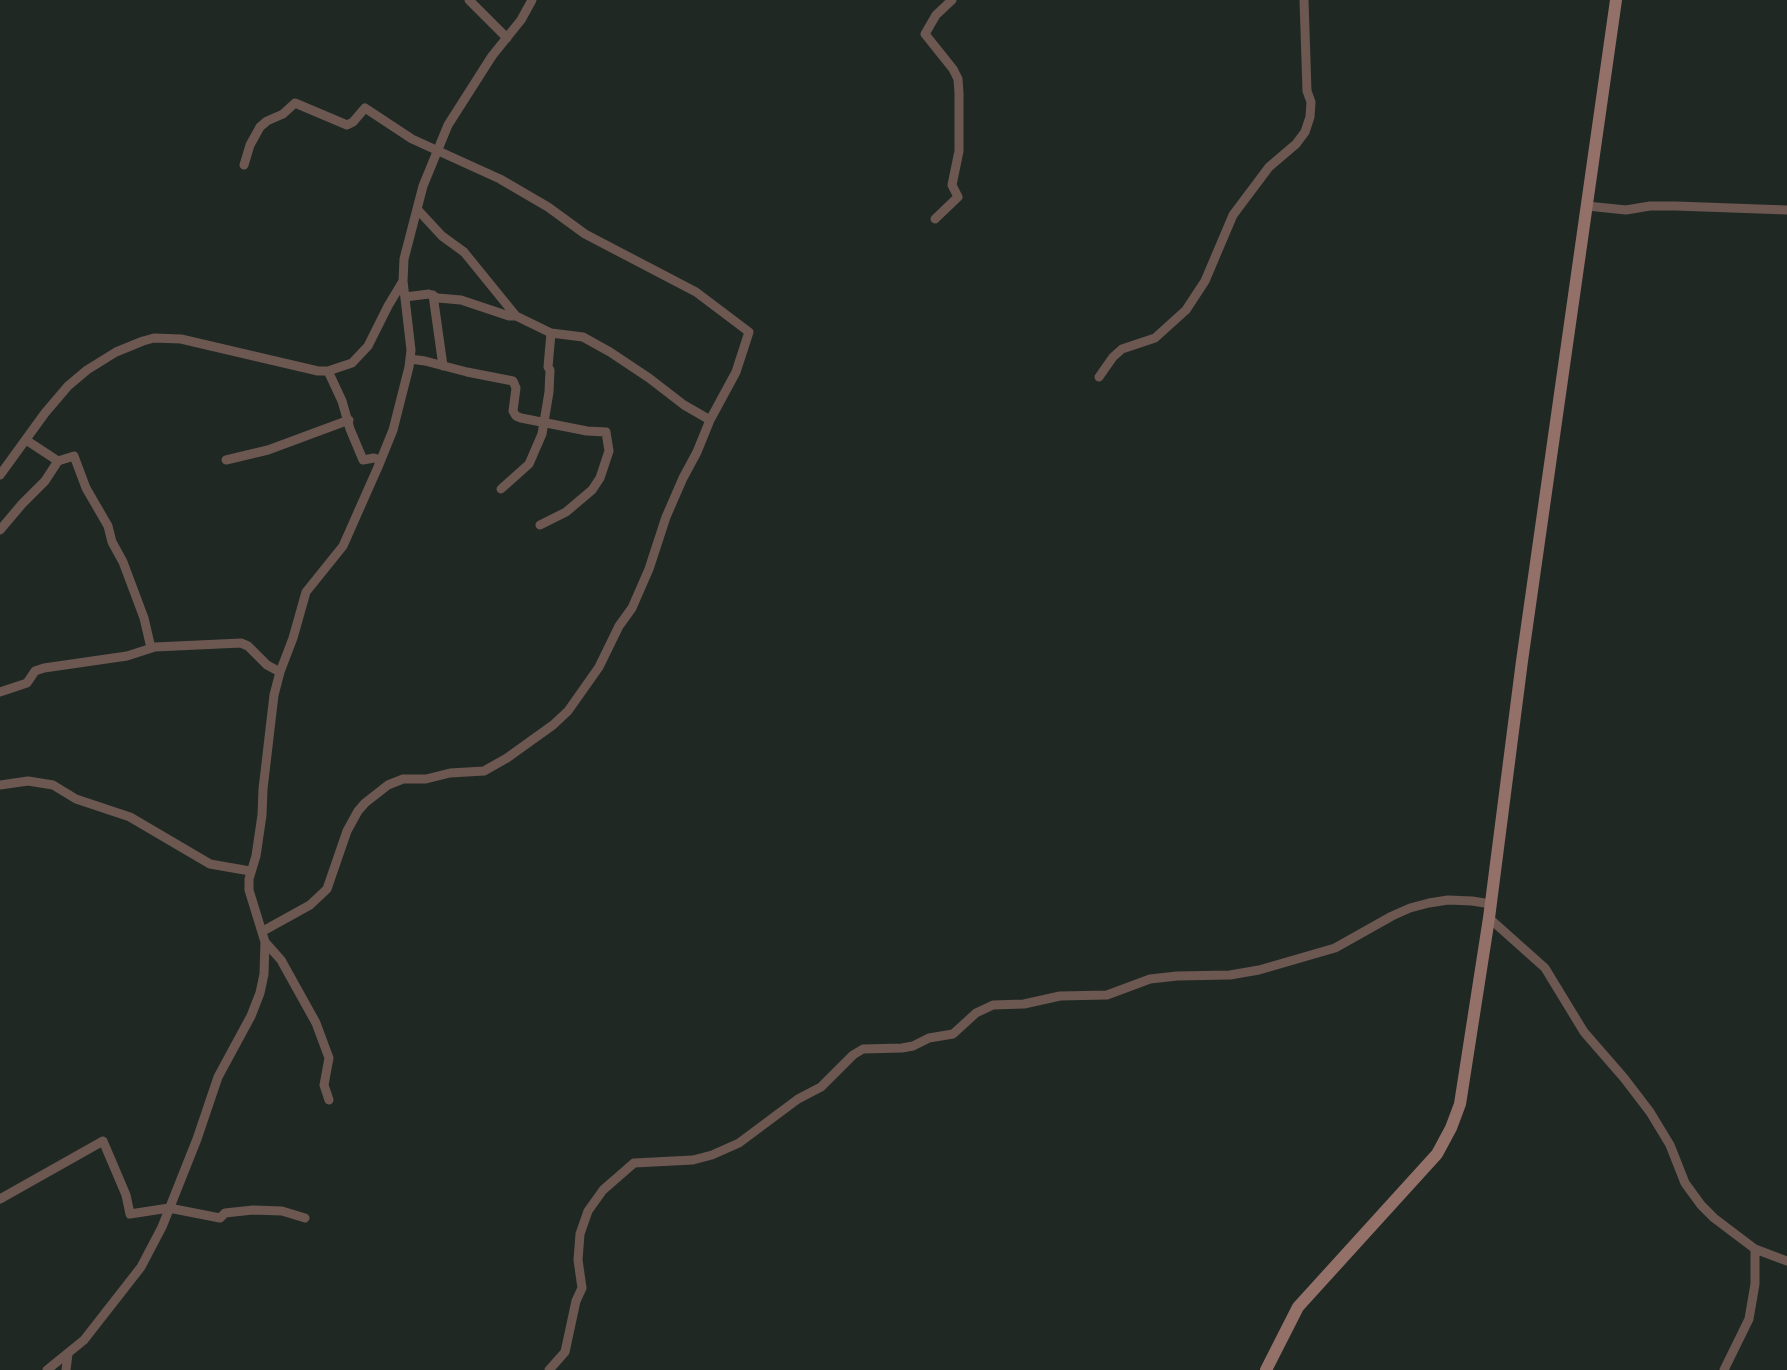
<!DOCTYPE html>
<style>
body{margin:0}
canvas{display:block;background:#202824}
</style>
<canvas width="1787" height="1370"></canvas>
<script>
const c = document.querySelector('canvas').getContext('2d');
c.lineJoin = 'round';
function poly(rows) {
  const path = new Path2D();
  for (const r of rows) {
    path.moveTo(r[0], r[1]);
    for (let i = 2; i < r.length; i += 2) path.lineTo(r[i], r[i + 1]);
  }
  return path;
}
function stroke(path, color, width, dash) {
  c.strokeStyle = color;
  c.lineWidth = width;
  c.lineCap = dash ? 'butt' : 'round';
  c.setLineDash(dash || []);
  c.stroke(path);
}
stroke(poly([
 [469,0,507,38],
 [244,165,250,145,260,127,267,121,283,114,295,103,347,125,353,122,365,108,412,139,500,179,548,207,585,234,696,292,749,332,736,372,710,420,697,452,683,478,666,517,649,569,632,608,619,626,599,667,568,711,553,725,507,758,484,771,450,773,426,779,403,779,388,785,365,803,358,811,347,831,327,889,310,905,263,931],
 [1587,206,1626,210,1650,206,1676,206,1787,210],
 [417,209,442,236,464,252,516,316,551,333,583,337,610,352,649,378,684,405,710,420],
 [935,219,958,197,952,185,959,151,959,93,958,79,953,69,925,34,936,15,952,0],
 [433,295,443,366],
 [405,297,429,294,438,298,461,300,509,316,516,316],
 [410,359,425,361,467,372,513,381,516,388,513,411,516,416,521,418,587,431,606,432,609,451,600,478,592,490,566,512,540,525],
 [328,371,342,401,350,429,363,460,374,458,381,460],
 [1099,377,1113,357,1122,349,1155,338,1186,310,1205,281,1233,215,1269,167,1296,144,1305,132,1310,117,1311,102,1307,91,1304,0],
 [26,440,58,461,74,456,86,488,108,526,112,542,123,562,144,618,151,648],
 [226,460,268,450,349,420],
 [0,475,45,413,68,386,87,370,116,352,143,341,154,338,181,339,318,371,328,371,352,363,368,346,388,306,403,281,404,259,423,186,448,125,492,56,521,20,532,0],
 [501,489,529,464,542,434,549,392,550,370,548,367,551,333],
 [0,530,22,504,45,481,58,461],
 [0,692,27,683,35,671,44,668,127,656,155,647,241,643,248,646,267,665,280,672],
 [0,785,28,781,53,785,76,799,130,817,210,864,250,871],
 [1489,918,1545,968,1584,1032,1624,1078,1650,1112,1670,1145,1685,1183,1701,1205,1714,1218,1755,1249,1787,1261],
 [265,942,281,960,316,1023,329,1058,324,1085,329,1100],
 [0,1199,103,1141,126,1195,130,1214,169,1208,220,1218,225,1213,253,1210,282,1211,305,1218],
 [47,1370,84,1340,141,1267,162,1227,197,1139,218,1077,251,1016,260,993,264,974,265,942,249,890,249,879,256,856,262,815,263,789,274,695,280,672,293,638,306,592,343,546,378,467,393,430,409,367,411,350,403,281],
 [66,1370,68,1354],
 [549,1370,565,1352,576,1301,582,1288,578,1260,580,1234,588,1211,603,1190,634,1163,693,1160,712,1155,739,1143,798,1099,821,1087,853,1055,863,1049,902,1048,913,1046,929,1038,953,1034,976,1013,993,1005,1024,1004,1060,996,1107,995,1150,979,1177,976,1230,975,1259,970,1335,948,1392,916,1410,908,1429,903,1448,900,1472,901,1491,904],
 [1724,1370,1749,1319,1755,1284,1755,1249]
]), '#6c5751', 9);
stroke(poly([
 [1266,1370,1298,1307,1437,1154,1451,1128,1460,1104,1489,918,1522,661,1616,0]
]), '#937168', 12);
</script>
